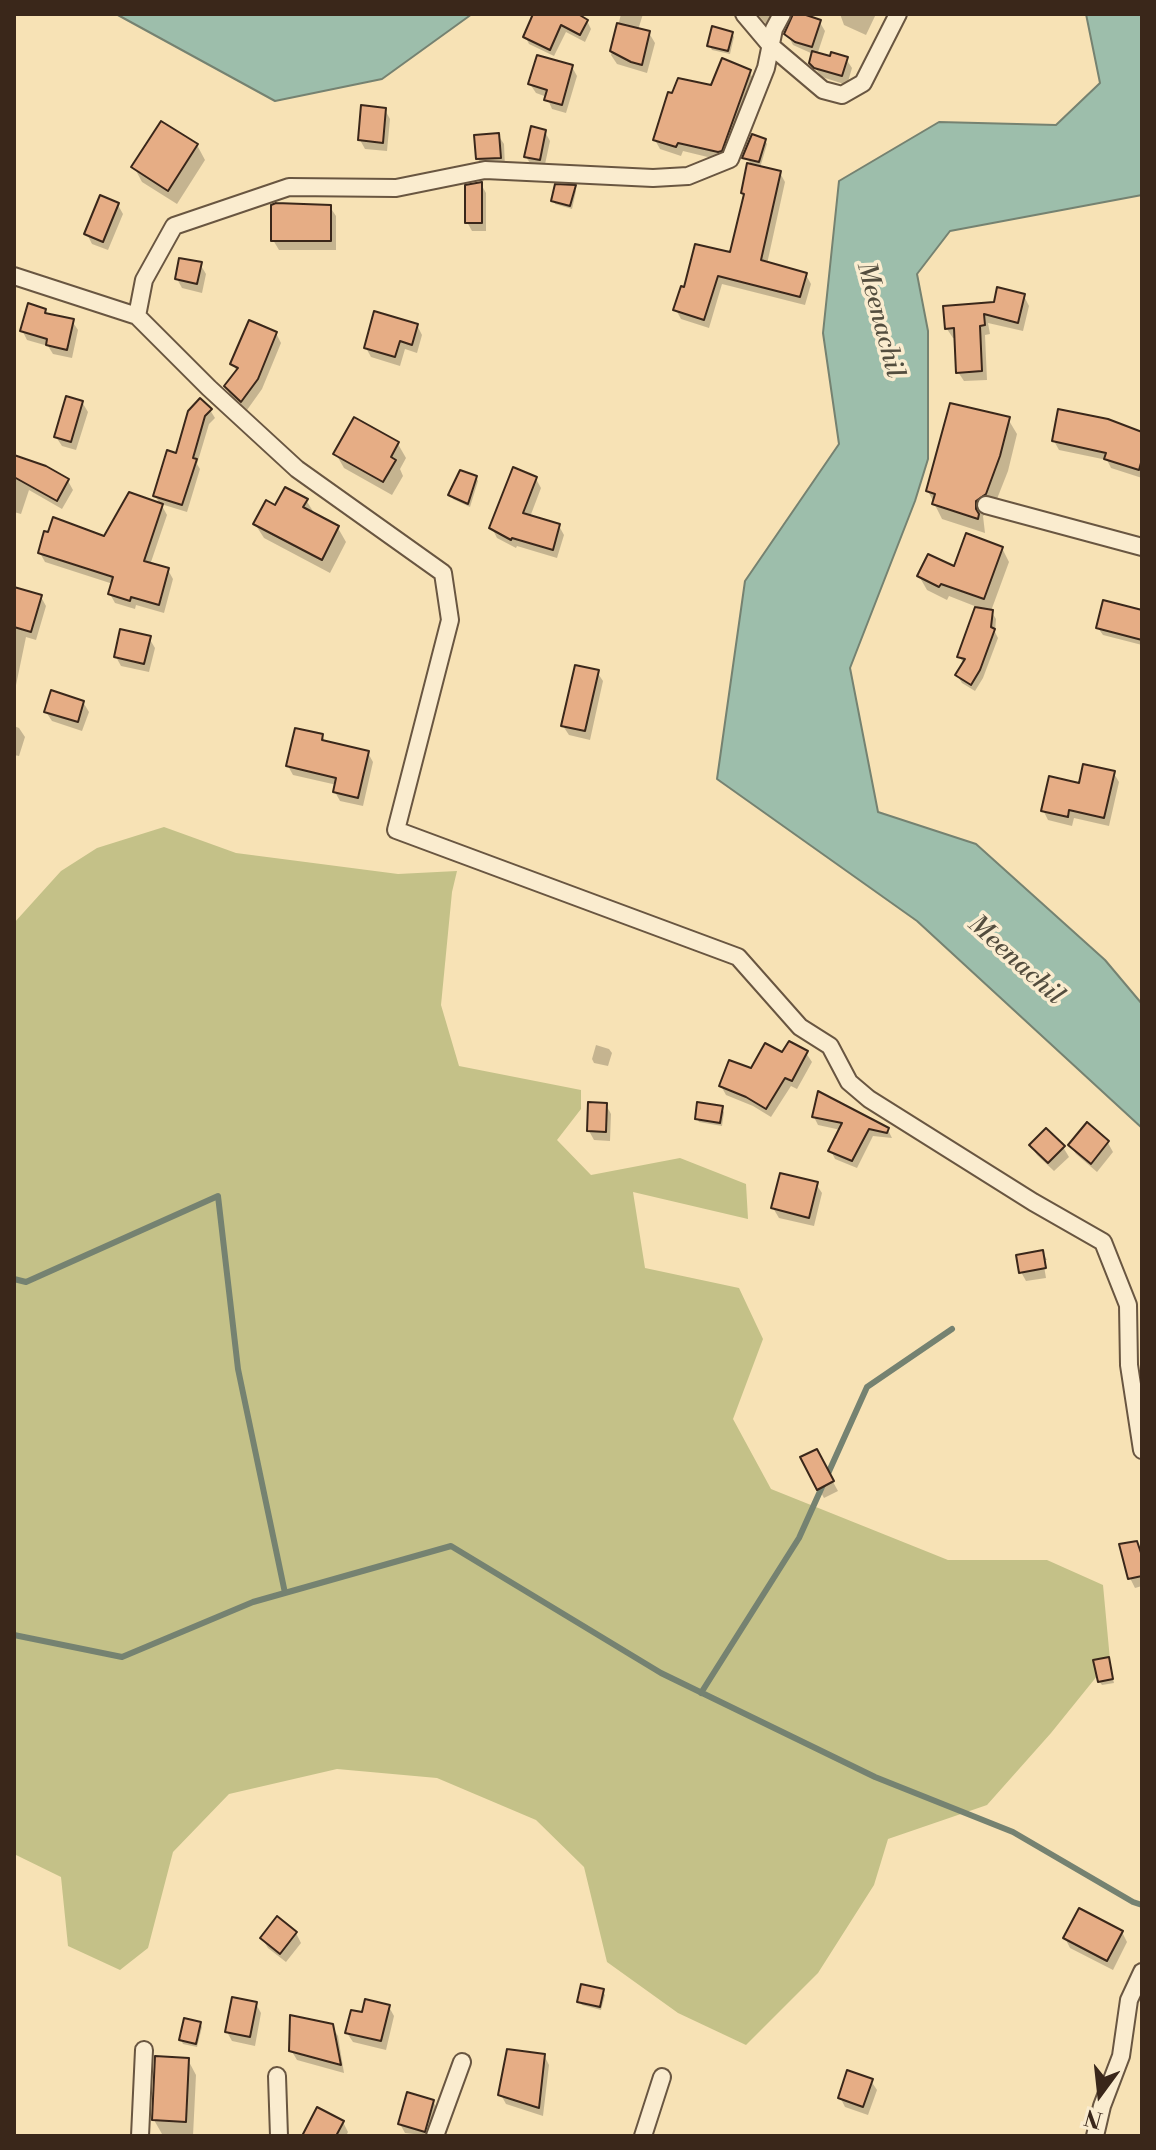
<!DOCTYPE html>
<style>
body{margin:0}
#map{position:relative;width:1156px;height:2150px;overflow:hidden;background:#f7e2b5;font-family:"Libre Bodoni",serif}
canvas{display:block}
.frame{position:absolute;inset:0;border:16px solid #3a271a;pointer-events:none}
.north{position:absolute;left:1060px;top:2054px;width:80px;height:80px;-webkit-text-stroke:6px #faeccf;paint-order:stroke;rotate:195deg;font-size:22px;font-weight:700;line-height:32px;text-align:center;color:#3a271a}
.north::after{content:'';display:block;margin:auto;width:28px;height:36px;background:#3a271a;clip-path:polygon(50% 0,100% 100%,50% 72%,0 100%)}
</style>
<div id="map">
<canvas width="1156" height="2150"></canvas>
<div class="frame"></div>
<div class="north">N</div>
</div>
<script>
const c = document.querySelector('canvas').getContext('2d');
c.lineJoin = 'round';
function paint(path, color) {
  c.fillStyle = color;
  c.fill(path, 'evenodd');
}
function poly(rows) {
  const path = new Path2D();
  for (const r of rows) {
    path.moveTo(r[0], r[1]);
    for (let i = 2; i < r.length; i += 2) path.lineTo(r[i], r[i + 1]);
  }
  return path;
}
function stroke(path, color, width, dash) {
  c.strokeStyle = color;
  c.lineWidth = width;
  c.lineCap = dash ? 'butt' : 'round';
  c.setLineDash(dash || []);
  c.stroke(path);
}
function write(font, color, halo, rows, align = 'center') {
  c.font = font + ' "Libre Bodoni",serif';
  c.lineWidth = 7;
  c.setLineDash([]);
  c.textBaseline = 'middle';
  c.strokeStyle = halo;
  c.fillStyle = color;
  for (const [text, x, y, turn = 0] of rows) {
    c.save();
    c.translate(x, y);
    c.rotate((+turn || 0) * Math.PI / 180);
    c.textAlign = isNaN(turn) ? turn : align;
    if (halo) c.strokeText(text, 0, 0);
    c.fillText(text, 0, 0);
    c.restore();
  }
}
paint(poly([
 [164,827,236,853,398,874,457,871,452,892,441,1005,459,1066,581,1090,581,1109,557,1140,591,1175,680,1158,746,1184,748,1219,633,1192,645,1268,739,1288,763,1339,733,1419,771,1489,948,1560,1047,1560,1103,1585,1110,1660,1051,1733,987,1805,888,1839,874,1885,818,1973,746,2045,678,2013,607,1962,584,1867,536,1820,437,1778,337,1769,229,1794,173,1852,148,1948,120,1970,68,1946,61,1877,14,1854,14,923,61,871,97,848]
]), '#c4c188');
const water = poly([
 [116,14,472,14,382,79,275,101,116,14],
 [1086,14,1142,14,1142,195,950,231,917,274,928,331,928,459,915,501,850,668,878,812,976,844,1105,960,1142,1004,1142,1128,917,921,717,779,745,581,839,444,823,333,839,181,939,122,1056,125,1100,83,1086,14]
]);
paint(water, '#9dbeab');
stroke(water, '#758271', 2);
paint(poly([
 [535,14,573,14,587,21,591,29,585,42,566,32,554,56,529,44,525,36],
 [621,14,643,14,638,30,649,33,655,43,647,73,617,64,611,55],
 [757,14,780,14,771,29],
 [793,14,819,21,825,31,817,55,846,59,852,68,847,85,822,77,811,63,813,54,793,45,788,35],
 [840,14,876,14,866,35,844,25],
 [732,33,734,37,730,54,712,50,710,46],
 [572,67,577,76,566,113,552,109,547,97,536,93,530,84],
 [749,72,755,81,724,161,683,151,681,156,660,149,655,140,712,87],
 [385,110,390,119,387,151,365,149,360,140],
 [545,132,550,141,544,169,532,166,526,157],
 [498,135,504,144,505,167,483,168,478,159],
 [765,140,767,144,760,168,780,173,785,182,767,264,806,275,811,284,805,305,722,284,709,328,681,319,676,310,731,255,745,197,743,192,750,162,744,158],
 [197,145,205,160,177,204,142,182,134,167],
 [481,184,486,193,486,231,472,231,467,222],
 [574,187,576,191,572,209,555,204,553,200],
 [118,205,123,214,108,250,92,244,87,234],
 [330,207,336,216,336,250,279,250,273,240],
 [200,264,206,274,202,293,182,288,177,279],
 [1024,296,1029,306,1023,331,988,323,990,334,985,335,987,380,964,381,958,372,957,338,953,338,947,329,995,304],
 [44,311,47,316,72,321,78,330,72,358,53,354,48,346,27,340,22,330],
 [417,325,422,335,417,353,405,349,400,366,371,357,366,348],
 [276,333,281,343,262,389,247,410,231,396,226,387,237,372,233,364],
 [82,402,88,412,76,450,62,446,56,437],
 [210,410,215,418,209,424,197,464,200,469,187,512,161,504,167,515,150,565,168,570,173,579,164,613,136,605,135,609,115,603,110,594,113,584,45,562,40,553,105,539,161,505,155,496,177,455,190,412],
 [1008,419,1017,434,1008,471,993,509,983,516,985,533,942,519,928,491],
 [1142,434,1142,478,1111,468,1107,460,1059,450,1054,441],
 [398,444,406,458,400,469,403,476,392,495,344,468,336,454],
 [14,460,68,481,73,490,62,509,29,490,21,514,14,512],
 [476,477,478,481,470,507,453,499,451,495],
 [536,479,541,488,530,517,559,526,564,535,557,558,517,546,516,548,497,538,492,528],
 [306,500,316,516,338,528,346,542,330,573,264,538,255,524,276,508],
 [1002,548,1009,562,991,611,996,619,995,632,998,638,983,678,975,691,962,683,957,675,964,664,959,656,977,607,949,596,947,600,927,590,919,576,955,569],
 [14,589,41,597,46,606,36,640,26,637,15,690],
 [1142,612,1142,645,1103,635,1098,628],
 [149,638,155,648,149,672,121,666,116,657],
 [597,672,603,681,590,740,569,735,563,726],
 [83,702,89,712,82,731,52,721,46,712],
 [14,726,19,728,25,737,19,756,14,755],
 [322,736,326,743,368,753,373,762,363,806,340,801,335,792,337,785,293,775,288,766],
 [1113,772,1119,782,1109,826,1074,818,1072,826,1048,820,1043,810,1080,785],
 [596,1045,609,1049,612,1053,608,1066,594,1063,592,1059],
 [806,1053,812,1062,797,1089,791,1086,771,1117,753,1106,726,1095,721,1086,783,1055],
 [606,1105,611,1114,610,1141,594,1140,589,1131],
 [721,1108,724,1112,722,1126,699,1122,697,1118],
 [814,1117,888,1130,892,1138,873,1136,857,1168,835,1159,831,1151,841,1130,818,1125],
 [1087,1125,1108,1143,1113,1152,1097,1172,1076,1154,1070,1145],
 [1031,1145,1063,1147,1069,1157,1054,1171,1037,1155],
 [816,1184,822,1193,814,1226,779,1218,773,1208],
 [1042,1252,1047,1260,1043,1260,1046,1278,1026,1281,1021,1272],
 [816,1451,838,1491,824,1498,802,1458],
 [1136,1543,1142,1555,1142,1586,1135,1588,1130,1578],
 [1108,1660,1114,1683,1102,1685,1099,1681],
 [1122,1932,1127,1942,1113,1970,1070,1948,1065,1938],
 [296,1933,301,1943,286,1962,268,1948,262,1938],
 [602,1991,605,1995,601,2010,582,2005,579,2001],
 [256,2004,261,2013,255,2046,232,2041,227,2032],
 [389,2007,394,2016,386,2050,353,2042,347,2033,363,2015],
 [200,2023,202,2027,197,2047,183,2044,181,2040],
 [332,2026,338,2036,344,2073,297,2060,291,2050],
 [544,2055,549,2065,543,2116,506,2104,501,2095],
 [188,2060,196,2075,193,2136,162,2134,154,2120],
 [871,2081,877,2090,868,2115,845,2107,840,2097],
 [433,2101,438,2111,431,2136,405,2133,400,2124],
 [343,2122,348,2132,346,2136,304,2136]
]), '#0003');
stroke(poly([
 [14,1279,26,1282,218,1196,238,1369,285,1593],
 [14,1635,122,1657,253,1602,451,1546,661,1673,875,1777,1013,1832,1133,1902,1142,1905],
 [701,1693,799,1538,867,1387,952,1329]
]), '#758271', 6);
const building = poly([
 [533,14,578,14,588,20,580,35,561,25,550,50,523,37,533,14],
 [793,14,803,14,821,20,812,47,795,42,784,34,793,14],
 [617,23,650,31,642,65,631,62,610,51,617,23],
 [712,26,733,32,728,51,707,46,712,26],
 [812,51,830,56,831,52,848,57,842,76,814,68,809,63,812,51],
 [537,55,573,65,562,105,544,100,547,90,528,84,537,55],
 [722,58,751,70,722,151,718,152,678,143,676,147,653,140,668,92,672,93,678,78,711,85,722,58],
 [361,105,386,108,383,143,358,140,361,105],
 [161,121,198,144,168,191,131,167,161,121],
 [531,126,546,130,540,160,524,157,531,126],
 [499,133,501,158,476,159,474,135,499,133],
 [752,134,766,139,759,162,742,158,752,134],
 [747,163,781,171,761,260,807,273,800,297,718,276,704,320,673,310,681,286,684,287,695,244,730,252,744,194,741,193,747,163],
 [482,182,482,223,465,223,465,185,482,182],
 [555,184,576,185,570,206,551,201,555,184],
 [100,195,119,203,103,242,84,234,100,195],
 [276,203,331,205,331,241,271,241,271,205,276,203],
 [179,258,202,262,197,284,175,279,179,258],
 [997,287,1025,294,1018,323,984,314,985,325,980,326,982,371,956,373,954,328,945,329,943,306,994,302,997,287],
 [28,303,46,309,45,313,74,319,67,350,46,345,47,339,20,331,28,303],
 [374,311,418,324,412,345,400,341,395,357,364,348,374,311],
 [249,320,277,332,258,379,241,402,224,386,238,368,230,364,249,320],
 [66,396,83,401,71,442,54,437,66,396],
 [200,398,212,409,205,416,193,458,197,459,182,505,153,496,167,450,176,453,188,411,200,398],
 [950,403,1010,417,1000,456,986,494,976,501,976,509,979,514,978,519,932,504,935,494,926,491,950,403],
 [1058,409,1108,419,1142,432,1142,459,1139,470,1104,459,1106,453,1052,441,1058,409],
 [354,417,399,442,391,457,396,460,383,482,333,454,354,417],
 [14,455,46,466,69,479,57,501,14,477,14,455],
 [513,467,537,477,523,513,560,524,553,550,512,538,511,540,489,528,513,467],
 [460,470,477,476,468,504,448,495,460,470],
 [285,487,308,499,303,507,339,526,322,560,253,524,266,500,275,505,285,487],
 [129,492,163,504,144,561,169,568,159,605,131,597,130,601,108,594,113,577,38,553,44,531,48,532,53,517,104,536,129,492],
 [966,533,1003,547,984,599,941,584,939,587,917,576,928,554,954,566,966,533],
 [14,587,42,595,31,632,14,627,14,587],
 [1103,600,1142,610,1142,640,1096,628,1103,600],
 [975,607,993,610,991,627,995,629,980,670,971,685,955,675,965,659,957,657,975,607],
 [120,629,151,636,144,664,114,657,120,629],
 [575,665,599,670,585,731,561,726,575,665],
 [51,690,84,701,78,722,44,712,51,690],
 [295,728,323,734,322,740,369,751,358,798,333,792,336,778,286,766,295,728],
 [1083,764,1115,771,1104,818,1069,810,1068,817,1041,811,1049,776,1079,783,1083,764],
 [789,1041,808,1051,792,1081,785,1078,766,1109,746,1097,719,1086,729,1060,751,1068,765,1043,782,1052,789,1041],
 [818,1091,889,1128,887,1133,869,1129,852,1161,828,1151,842,1123,812,1117,818,1091],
 [588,1102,607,1103,606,1132,587,1131,588,1102],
 [697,1102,723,1106,720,1123,695,1119,697,1102],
 [1087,1122,1109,1141,1091,1164,1068,1145,1087,1122],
 [1046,1128,1065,1146,1048,1163,1029,1145,1046,1128],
 [780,1173,818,1182,809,1218,771,1208,780,1173],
 [1043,1250,1046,1268,1019,1273,1016,1255,1043,1250],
 [817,1449,834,1481,817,1490,800,1457,817,1449],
 [1137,1541,1142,1556,1142,1576,1128,1579,1119,1544,1137,1541],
 [1109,1657,1113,1679,1098,1682,1093,1660,1109,1657],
 [1079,1908,1123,1931,1107,1961,1063,1938,1079,1908],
 [277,1916,297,1932,280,1954,260,1938,277,1916],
 [581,1984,604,1989,600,2007,577,2002,581,1984],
 [232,1997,257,2002,250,2037,225,2032,232,1997],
 [365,1999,390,2005,381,2041,345,2033,351,2010,362,2012,365,1999],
 [290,2015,333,2024,341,2065,289,2051,290,2015],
 [184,2018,201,2022,196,2044,179,2040,184,2018],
 [507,2049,545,2054,539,2108,498,2095,507,2049],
 [155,2056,189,2058,186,2122,152,2120,155,2056],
 [847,2070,873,2079,863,2107,838,2098,847,2070],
 [407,2092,434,2100,425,2132,398,2124,407,2092],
 [317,2107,344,2121,336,2136,302,2136,317,2107]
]);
paint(building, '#e6ad85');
stroke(building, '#3a271a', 2);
const minor = poly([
 [744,14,771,46,823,90,842,95,863,83,898,14],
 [14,276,137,316,209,388,297,469,443,573,450,620,396,830,738,957,800,1027,830,1046,849,1082,869,1099,1033,1202,1103,1242,1128,1305,1129,1365,1142,1450],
 [137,316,144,280,174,226,289,187,396,188,485,170,653,178,688,176,730,159,766,68,774,29,782,14],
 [986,505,1142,547],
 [277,2076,279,2136],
 [140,2136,144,2050],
 [435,2136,462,2062],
 [643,2136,662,2077],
 [1095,2136,1102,2106,1121,2056,1129,2000,1142,1972]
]);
stroke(minor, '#695641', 20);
stroke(minor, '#faeccf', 16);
write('italic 26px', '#534d3e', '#faeccf', [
 ["Meenachil",879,320,75],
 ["Meenachil",1015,961,42]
]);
</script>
